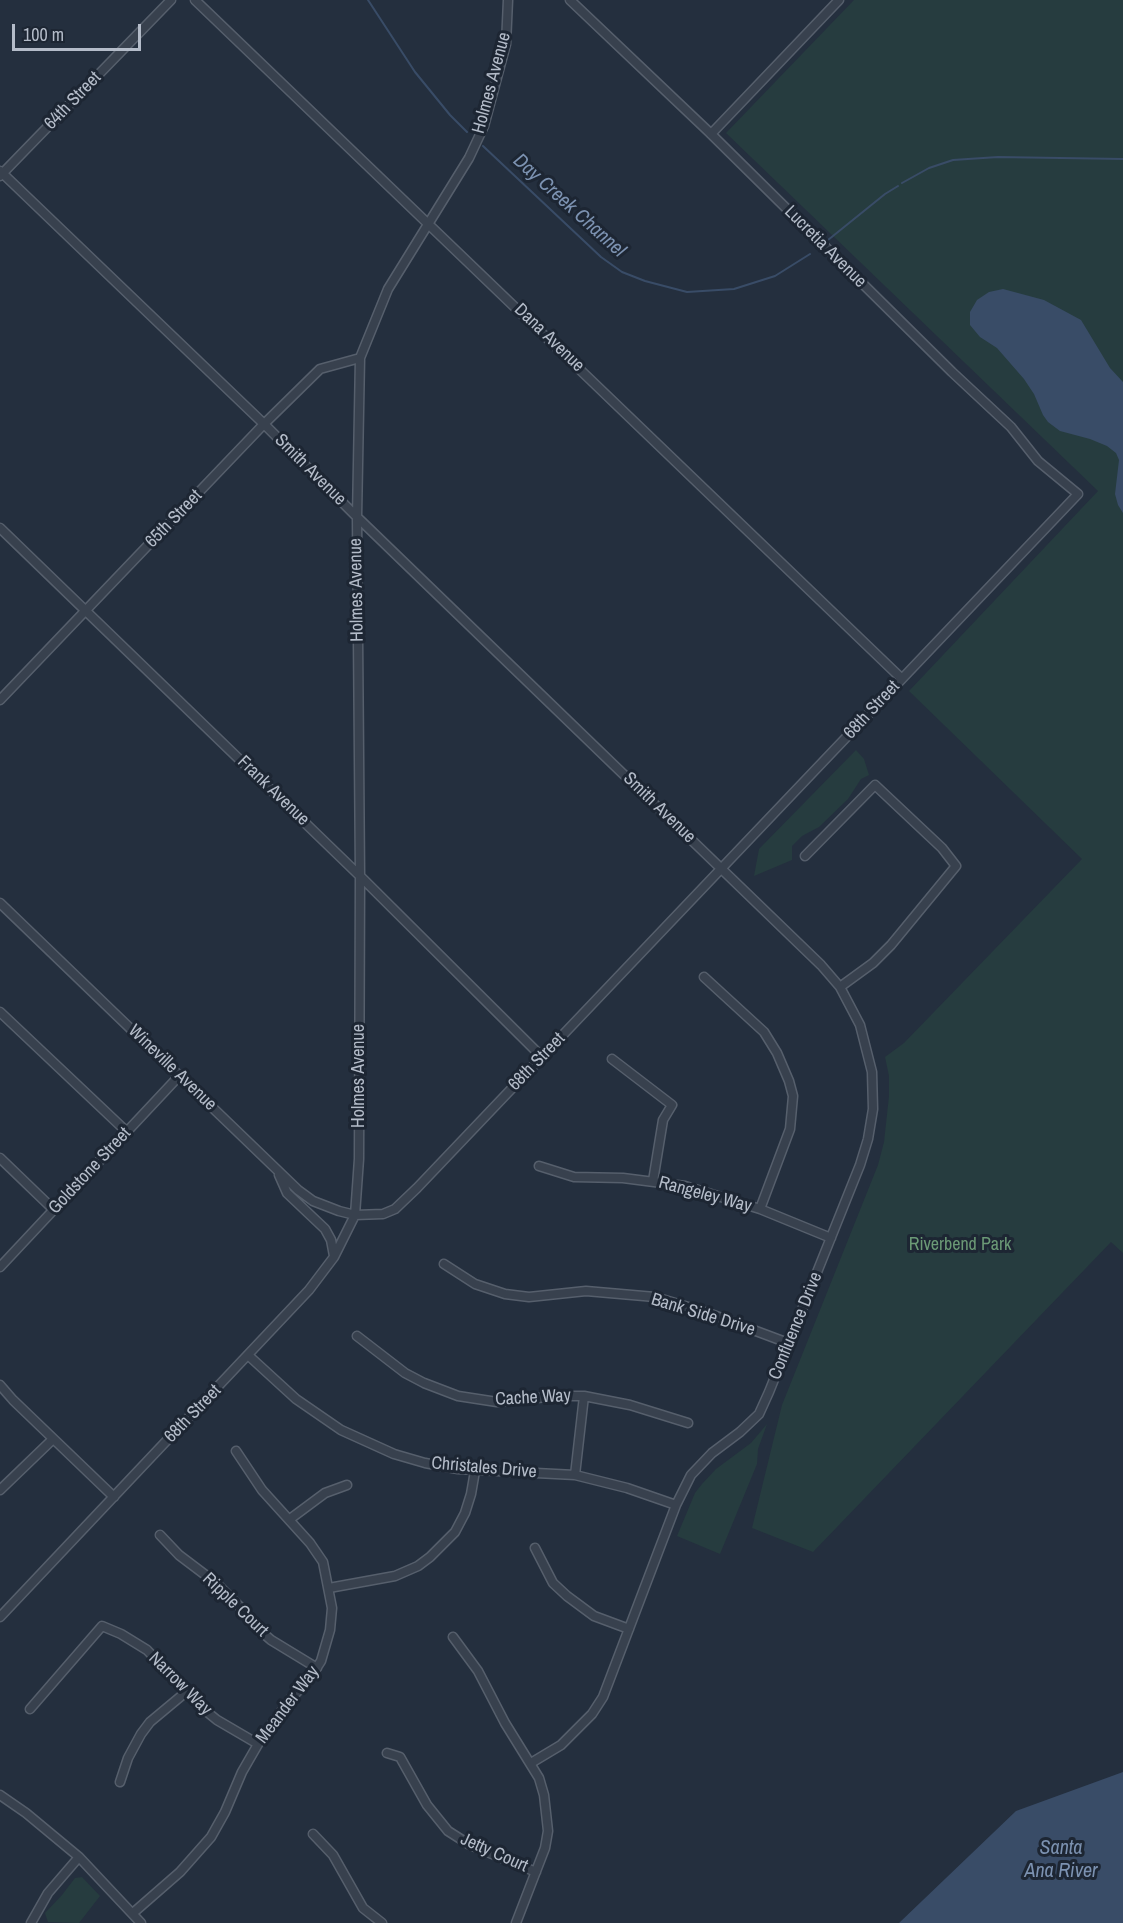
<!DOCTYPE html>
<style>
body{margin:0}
#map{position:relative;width:1123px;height:1923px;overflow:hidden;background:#242f3e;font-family:"Archivo Narrow",sans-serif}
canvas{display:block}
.scale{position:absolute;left:12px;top:24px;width:129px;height:27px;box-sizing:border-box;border:3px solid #b4bcc9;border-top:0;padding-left:8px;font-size:18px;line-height:21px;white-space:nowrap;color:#b4bcc9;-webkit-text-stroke:4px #1d2633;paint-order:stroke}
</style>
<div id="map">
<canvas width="1123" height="1923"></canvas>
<div class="scale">100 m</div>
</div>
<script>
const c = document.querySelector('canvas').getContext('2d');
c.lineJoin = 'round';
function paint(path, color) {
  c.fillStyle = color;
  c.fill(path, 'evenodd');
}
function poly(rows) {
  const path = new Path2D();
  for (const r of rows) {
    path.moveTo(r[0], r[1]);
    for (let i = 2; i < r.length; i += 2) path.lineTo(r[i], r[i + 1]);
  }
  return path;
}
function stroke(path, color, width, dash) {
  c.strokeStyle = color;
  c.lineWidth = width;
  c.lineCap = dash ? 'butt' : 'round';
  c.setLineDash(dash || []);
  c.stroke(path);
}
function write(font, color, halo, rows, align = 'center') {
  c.font = font + ' "Archivo Narrow",sans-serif';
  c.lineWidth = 6;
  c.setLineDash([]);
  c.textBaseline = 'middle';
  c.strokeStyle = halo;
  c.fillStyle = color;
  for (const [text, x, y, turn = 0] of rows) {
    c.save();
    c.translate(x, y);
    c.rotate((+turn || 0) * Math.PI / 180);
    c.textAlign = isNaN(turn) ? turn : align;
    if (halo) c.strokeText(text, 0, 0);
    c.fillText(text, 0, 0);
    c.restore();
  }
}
paint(poly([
 [854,0,1123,0,1123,1253,1111,1242,813,1552,752,1528,782,1405,878,1165,884,1142,889,1096,889,1076,885,1057,904,1043,1082,859,909,691,1098,491,726,133],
 [856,750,864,759,869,775,861,779,848,799,819,827,802,836,792,846,792,860,754,876,759,849],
 [767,1424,758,1449,757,1464,720,1554,677,1536,695,1493,702,1484,716,1469,751,1443],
 [82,1877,100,1896,79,1923,48,1922,45,1913,62,1895,75,1878]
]), '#263c3f');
paint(poly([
 [1003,289,1044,300,1081,320,1110,368,1123,382,1123,513,1118,505,1115,494,1119,460,1116,453,1107,446,1090,439,1060,431,1048,422,1043,415,1034,394,1024,379,997,348,980,337,970,325,970,312,977,300,989,292],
 [1123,1772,1123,1923,899,1923,1016,1811]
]), '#394c67');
stroke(poly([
 [368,0,415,72,450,115,467,132],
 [483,146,601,257,622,272,645,281,687,292,734,289,775,276,810,254],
 [902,183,929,168,953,160,998,157,1123,159],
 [828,240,885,194,898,186]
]), '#394c67', 2);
const minor = poly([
 [195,0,901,678],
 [711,134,839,0],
 [0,171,264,424,357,517,821,965,840,987,860,1025,872,1072,873,1109,868,1139,860,1165,769,1392,759,1414,740,1432,712,1453,691,1475,676,1505,603,1697,592,1714,561,1745,531,1763],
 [0,176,171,0],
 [0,528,360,876,542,1057],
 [0,700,264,424,320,369,360,358],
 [805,856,875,785,942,848,956,866,891,945,873,963,840,987],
 [0,903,298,1190,313,1201,339,1211,355,1215,383,1214,395,1209,417,1188,1078,494,1038,461,1011,427,952,372,709,132,570,0],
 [704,977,764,1032,777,1053,789,1081,793,1096,790,1129,760,1209],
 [0,1012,127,1132],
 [612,1059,672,1105,663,1120,653,1181],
 [0,1158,54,1210],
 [539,1166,574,1177,623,1178,685,1186,760,1209,831,1238],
 [279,1175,287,1193,325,1229,331,1240,334,1256],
 [444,1264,475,1284,505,1294,529,1297,586,1291,655,1297,708,1313,788,1343],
 [0,1267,180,1075],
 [357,1336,405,1373,424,1383,458,1396,497,1402,557,1396,584,1396,630,1405,688,1423],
 [249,1356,296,1399,341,1430,394,1454,425,1463,458,1469,575,1475,627,1488,676,1505],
 [0,1385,13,1400,114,1497],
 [575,1475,584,1396],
 [0,1490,53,1439],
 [290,1519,325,1493,347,1485],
 [160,1535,179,1555,216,1583,242,1609,256,1627,271,1640,317,1668],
 [535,1548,553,1583,567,1596,594,1616,629,1629],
 [329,1588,395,1576,418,1566,430,1557,455,1532,465,1513,471,1494,475,1471],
 [0,1617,309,1290,334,1257,355,1215,359,1159,360,876,357,517,360,358,388,289,469,158,484,126,506,44,508,0],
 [453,1637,478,1671,505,1723,539,1778,544,1795,548,1831,545,1848,516,1923],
 [30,1709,102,1626,121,1634,147,1650,201,1707,217,1720,258,1744],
 [387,1753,400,1757,427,1805,448,1831,470,1845,536,1872],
 [120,1782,128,1758,141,1734,150,1722,186,1692],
 [0,1795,26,1813,79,1857,141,1923],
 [313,1834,333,1855,363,1908,382,1923],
 [133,1913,180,1872,211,1837,225,1812,242,1772,261,1739,291,1698,308,1681,321,1661,330,1630,332,1608,323,1562,310,1543,262,1490,236,1451],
 [31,1923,48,1893,79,1857]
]);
stroke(minor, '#565f6c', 11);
stroke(minor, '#38414e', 8);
write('18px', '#b4bcc9', '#1d2633', [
 ["Holmes Avenue",492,83,-75],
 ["64th Street",73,101,-46],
 ["Lucretia Avenue",825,247,45],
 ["Dana Avenue",549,338,44],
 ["Smith Avenue",310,470,45],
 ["65th Street",174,519,-46],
 ["Holmes Avenue",357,590,-91],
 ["68th Street",872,710,-47],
 ["Frank Avenue",273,791,44],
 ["Smith Avenue",659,808,44],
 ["68th Street",537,1062,-46],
 ["Wineville Avenue",172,1068,44],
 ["Holmes Avenue",359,1076,-90],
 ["Goldstone Street",90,1171,-47],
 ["Rangeley Way",705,1195,15],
 ["Bank Side Drive",703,1315,17],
 ["Confluence Drive",796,1326,-68],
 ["Cache Way",533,1398,-3],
 ["68th Street",193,1414,-46],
 ["Christales Drive",484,1468,5],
 ["Ripple Court",235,1605,44],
 ["Narrow Way",180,1684,45],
 ["Meander Way",288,1705,-53],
 ["Jetty Court",494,1853,24]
]);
write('18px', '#6b9a76', '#1d2633', [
 ["Riverbend Park",960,1245]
]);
write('italic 20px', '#7c92b1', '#1d2633', [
 ["Day Creek Channel",569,206,42],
 ["Santa",1061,1849],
 ["Ana River",1061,1872]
]);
</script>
